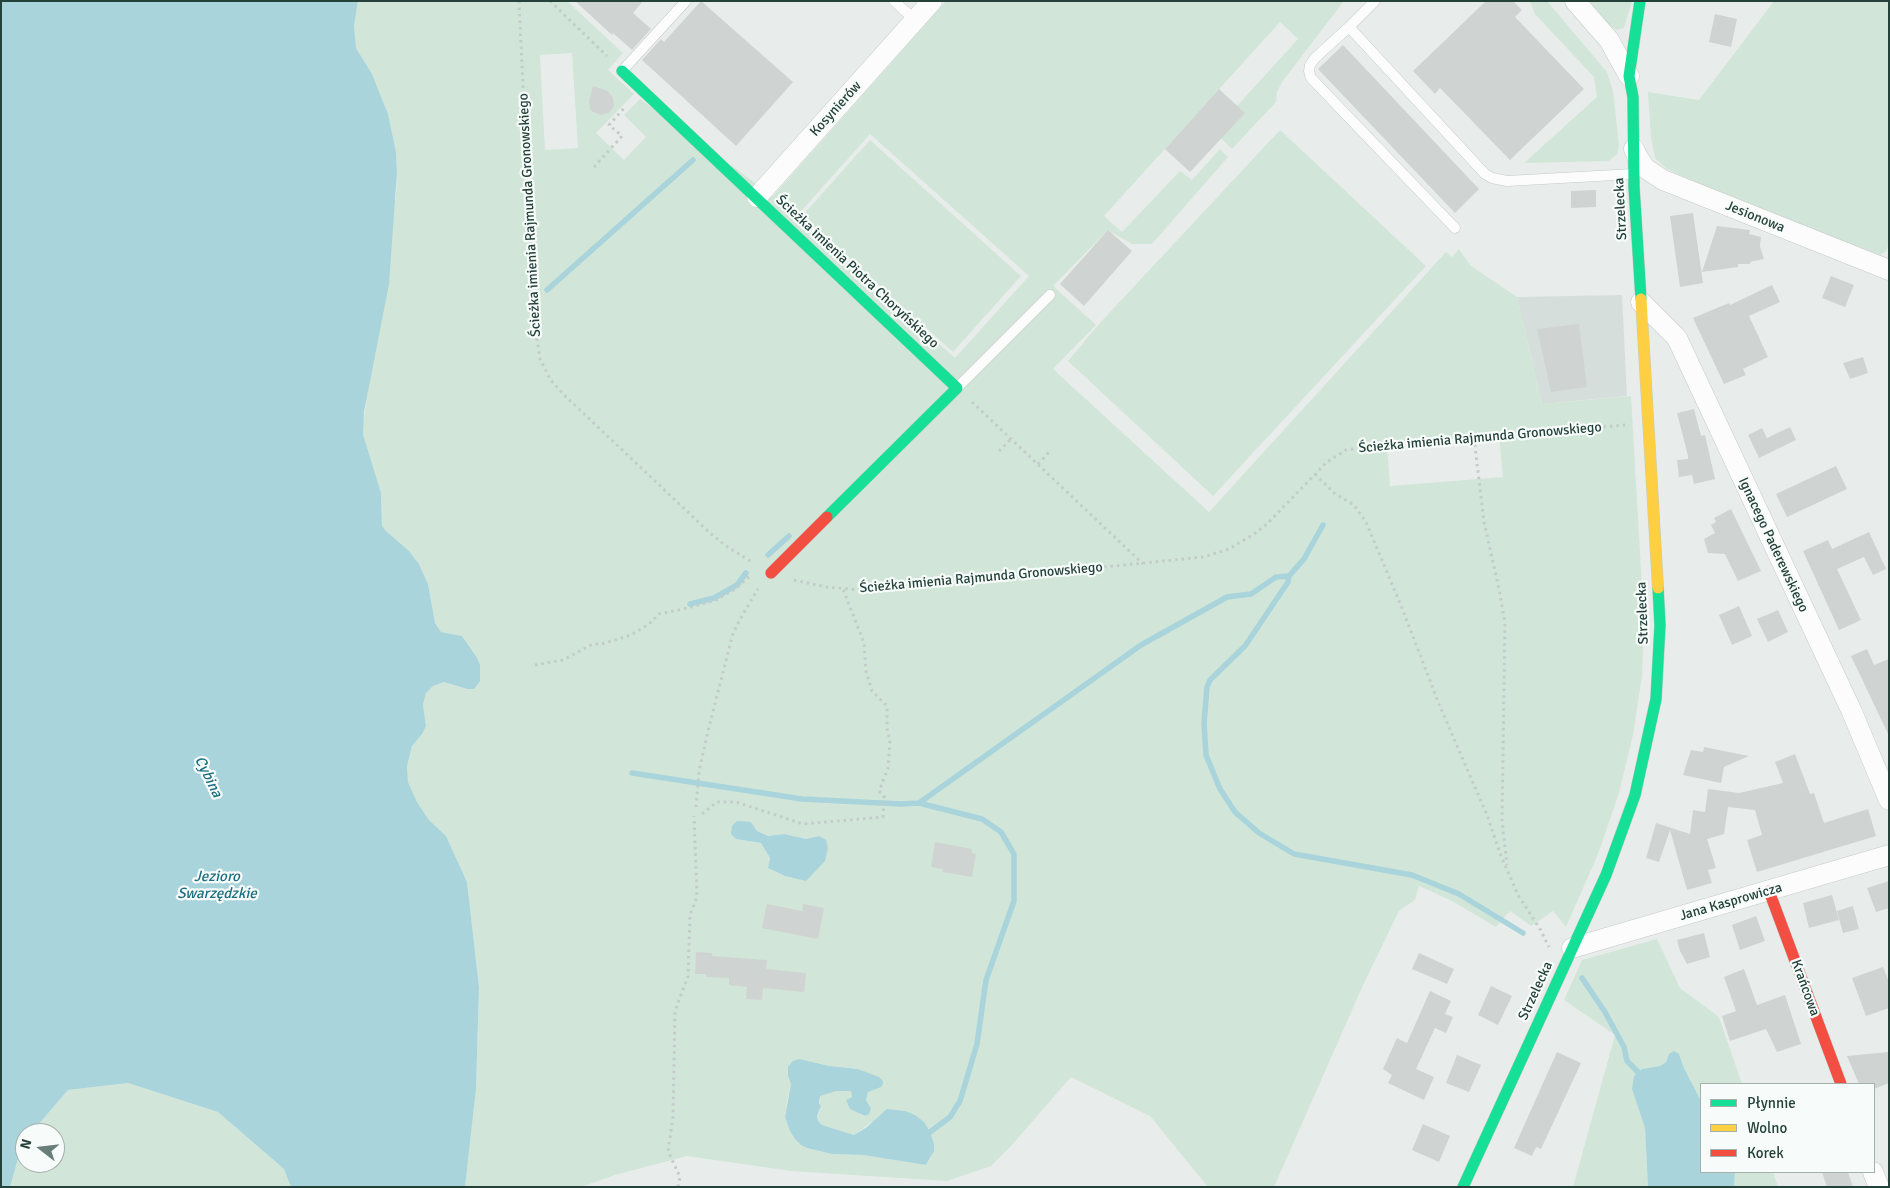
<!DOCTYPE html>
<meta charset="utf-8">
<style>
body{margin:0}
#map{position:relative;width:1890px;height:1188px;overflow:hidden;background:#e8edeb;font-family:Signika,sans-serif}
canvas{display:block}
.frame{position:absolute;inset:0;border:2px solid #24423a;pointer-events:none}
.legend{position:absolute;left:1700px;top:1083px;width:175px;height:90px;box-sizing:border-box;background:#f7fbf9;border:1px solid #a3b1ad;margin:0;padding:6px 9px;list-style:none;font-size:15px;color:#24423a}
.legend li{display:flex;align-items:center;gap:10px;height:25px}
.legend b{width:25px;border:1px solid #a3b1ad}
.north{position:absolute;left:15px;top:1123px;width:50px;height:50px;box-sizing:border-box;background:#f7fbf9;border:1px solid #a3b1ad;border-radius:50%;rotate:286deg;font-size:14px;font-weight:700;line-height:20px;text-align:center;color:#24423a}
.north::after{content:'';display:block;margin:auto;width:18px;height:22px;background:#697e78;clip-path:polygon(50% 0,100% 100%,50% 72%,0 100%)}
</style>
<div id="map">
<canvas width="1890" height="1188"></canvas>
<div class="frame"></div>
<ul class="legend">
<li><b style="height:6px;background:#16e098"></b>Płynnie</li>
<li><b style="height:6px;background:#ffcf43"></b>Wolno</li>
<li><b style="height:6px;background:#f24e42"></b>Korek</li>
</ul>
<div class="north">N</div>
</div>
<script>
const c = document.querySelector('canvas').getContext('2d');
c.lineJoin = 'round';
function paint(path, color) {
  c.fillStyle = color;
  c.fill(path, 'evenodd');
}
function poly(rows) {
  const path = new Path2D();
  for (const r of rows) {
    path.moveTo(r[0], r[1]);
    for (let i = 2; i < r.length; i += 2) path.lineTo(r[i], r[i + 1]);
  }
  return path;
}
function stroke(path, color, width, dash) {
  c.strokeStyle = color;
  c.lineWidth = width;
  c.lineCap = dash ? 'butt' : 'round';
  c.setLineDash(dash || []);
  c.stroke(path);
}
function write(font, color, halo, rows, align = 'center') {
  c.font = font + ' Signika,sans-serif';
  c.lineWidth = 4.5;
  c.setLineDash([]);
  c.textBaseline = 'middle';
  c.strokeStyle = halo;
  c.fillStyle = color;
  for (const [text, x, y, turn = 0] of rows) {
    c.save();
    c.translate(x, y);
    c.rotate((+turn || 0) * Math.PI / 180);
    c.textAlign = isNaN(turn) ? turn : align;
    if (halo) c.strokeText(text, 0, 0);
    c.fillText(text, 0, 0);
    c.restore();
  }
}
paint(poly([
 [1622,295,1627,396,1542,404,1517,297]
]), '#d6dedb');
paint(poly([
 [358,1,567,1,623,53,608,70,634,94,596,133,624,160,646,137,624,115,640,99,773,196,946,1,1344,1,1282,82,1277,92,1276,102,1232,149,1221,138,1237,106,1298,39,1280,22,1104,216,1122,232,1180,171,1192,180,1220,149,1228,157,1152,244,1132,244,1108,230,1053,286,1096,325,1053,369,1209,512,1446,252,1452,257,1459,249,1471,266,1517,297,1542,404,1631,396,1644,623,1642,676,1633,735,1619,793,1598,854,1566,927,1553,911,1531,926,1510,911,1496,927,1452,901,1419,886,1415,900,1399,911,1364,983,1274,1187,1208,1187,1150,1116,1071,1077,1011,1146,991,1166,947,1181,791,1171,687,1156,615,1175,581,1187,465,1187,476,1089,479,987,467,882,446,836,429,820,417,802,408,782,407,766,412,746,422,734,426,726,423,705,426,693,433,686,444,682,467,689,476,656,462,636,441,632,435,623,428,584,419,564,409,551,386,531,382,526,381,493,363,434,363,424,396,194,397,172,396,152,388,114,372,74,356,48,354,26],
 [572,53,578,148,545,150,540,55],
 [870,134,1029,276,955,358,796,217],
 [1499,435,1503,477,1390,486,1387,445],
 [751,822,757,831,768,836,784,834,806,839,819,836,806,880,785,876,768,868,770,858,761,843,736,839],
 [814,1062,830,1066,859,1069,876,1088,868,1092,866,1100,870,1106,865,1116,860,1114,850,1099,852,1097,851,1091,842,1090,822,1094,820,1096,820,1111,817,1116,818,1121,822,1125,854,1135,873,1121,930,1132,934,1144,931,1158,926,1165,863,1155,832,1154,807,1148,801,1145,790,1131,785,1117,787,1102,791,1084],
 [1530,1,1547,1,1607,72,1613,91,1619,145,1617,154,1609,161,1524,163,1597,97,1594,77,1535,14],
 [1586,1,1632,1,1624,28,1617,30,1608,25],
 [1774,1,1889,1,1889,244,1886,251,1880,255,1692,181,1667,169,1655,158,1651,137,1648,92,1699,100],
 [1280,130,1426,266,1213,496,1068,361,1099,324],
 [870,140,1021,276,953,352,802,216],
 [1657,939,1680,988,1719,1017,1742,1084,1701,1084,1701,1101,1684,1068,1679,1054,1669,1054,1666,1062,1660,1066,1642,1069,1632,1089,1645,1128,1648,1187,1573,1187,1615,1035,1564,1000,1582,960],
 [128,1083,218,1112,284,1169,291,1187,10,1187,22,1145,25,1141,25,1163,55,1163,55,1133,31,1133,68,1090],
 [1735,1172,1773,1172,1778,1187,1734,1187]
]), '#d1e6d8');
paint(poly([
 [1,1,358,1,354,26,356,48,372,74,388,114,396,152,397,172,389,284,364,412,363,434,381,493,382,526,386,531,409,551,419,564,428,584,435,623,441,632,462,636,476,656,480,665,480,681,474,689,467,689,444,682,433,686,426,693,423,705,426,726,422,734,412,746,407,766,408,782,417,802,429,820,446,836,467,882,479,987,476,1089,465,1187,291,1187,284,1169,218,1112,128,1083,68,1090,31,1133,25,1133,25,1141,22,1145,10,1187,1,1187],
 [737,821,751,822,757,831,768,836,784,834,806,839,819,836,826,840,828,848,825,861,806,881,785,876,768,868,770,858,761,843,736,839,731,834,732,826],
 [1674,1051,1679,1054,1684,1068,1701,1101,1701,1172,1735,1172,1734,1187,1648,1187,1645,1128,1632,1089,1634,1076,1642,1069,1660,1066,1666,1062,1669,1054],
 [799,1059,830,1066,858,1069,879,1077,883,1081,883,1084,881,1087,868,1092,866,1100,871,1108,869,1114,865,1116,850,1109,846,1100,852,1097,851,1091,836,1091,820,1096,819,1103,821,1106,817,1116,818,1121,822,1125,854,1135,867,1127,887,1109,905,1111,915,1115,924,1122,930,1132,934,1144,934,1151,926,1165,863,1155,832,1154,807,1148,801,1145,795,1139,790,1131,785,1117,791,1084,788,1075,788,1067,793,1061]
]), '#a9d4db');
stroke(poly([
 [547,290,693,160],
 [768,555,789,536],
 [1289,576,1304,559,1323,525],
 [690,604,714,598,737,585,746,573],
 [632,773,802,799,901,804,919,803,1141,645,1227,597,1251,594,1276,577,1289,576,1288,582,1245,646,1210,680,1207,687,1204,723,1206,755,1220,789,1235,812,1259,833,1294,854,1412,875,1459,894,1523,933],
 [919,803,982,819,1001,832,1014,854,1014,901,986,980,977,1044,960,1101,950,1117,930,1132],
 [1582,978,1605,1012,1624,1047,1627,1061,1638,1072]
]), '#a9d4db', 5.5);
paint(poly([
 [575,1,643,1,633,13,651,29,632,50,613,33,612,35],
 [701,1,793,82,736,146,642,60,661,39,664,42],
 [1486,1,1513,1,1522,10,1515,17,1584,89,1510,160,1440,88,1435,94,1413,71],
 [1715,14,1737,19,1731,47,1709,42],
 [1343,45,1479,189,1455,213,1318,69],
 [593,86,608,91,613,98,614,106,609,113,601,115,593,112,590,109,589,101],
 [1219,89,1245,113,1190,172,1165,149],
 [1596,190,1596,207,1571,208,1571,191],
 [1693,213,1703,283,1680,287,1670,216],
 [1717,226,1750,230,1749,234,1761,237,1760,246,1764,259,1750,262,1750,264,1738,264,1738,267,1702,272],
 [1108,230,1132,251,1084,306,1060,284],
 [1831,276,1854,285,1845,307,1822,298],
 [1772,285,1780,302,1749,316,1768,357,1743,369,1746,375,1724,384,1693,318,1729,303,1730,305],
 [1579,324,1587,387,1551,392,1537,329],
 [1863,357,1868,373,1850,379,1843,363],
 [1694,409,1701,436,1705,435,1715,479,1694,484,1692,475,1679,477,1677,460,1688,459,1688,456,1677,413],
 [1790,427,1796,440,1759,458,1748,435,1762,428,1767,438],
 [1836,466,1847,489,1787,517,1776,494],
 [1731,509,1761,571,1738,581,1725,554,1708,553,1704,539,1715,533,1711,525,1716,522,1714,518],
 [1869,532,1886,569,1873,575,1864,557,1837,569,1861,620,1839,630,1803,551,1828,540,1832,549],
 [1739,606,1752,636,1732,645,1719,615],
 [1778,610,1788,632,1768,642,1757,619],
 [1867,649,1874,665,1889,659,1889,736,1851,656],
 [1704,747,1749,756,1724,767,1721,783,1683,775,1691,750,1703,752],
 [1795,754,1810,794,1814,793,1824,823,1868,809,1876,836,1757,872,1747,840,1762,835,1755,810,1728,807,1724,834,1707,839,1716,868,1708,870,1712,883,1687,890,1670,830,1659,862,1646,858,1656,823,1690,834,1693,810,1705,812,1708,789,1739,793,1783,783,1775,762],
 [935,842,972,849,972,853,976,854,972,877,942,872,943,869,931,867],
 [1889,881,1889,908,1876,912,1867,888],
 [1832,895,1839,920,1809,928,1803,903],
 [767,904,802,911,803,904,824,908,818,939,762,928],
 [1853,906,1859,929,1843,933,1837,911],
 [1756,916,1765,941,1740,950,1732,925],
 [1704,933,1710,957,1687,964,1680,951,1677,940],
 [696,952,712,953,712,956,767,960,766,969,806,973,804,992,763,988,762,1000,746,999,747,987,729,985,729,978,706,977,706,974,695,974],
 [1419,953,1454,969,1447,984,1412,969],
 [1883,967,1889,982,1889,1008,1866,1016,1852,978],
 [1744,969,1757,1005,1785,995,1801,1044,1777,1052,1766,1029,1730,1041,1722,1016,1736,1011,1724,977],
 [1491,986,1512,996,1498,1025,1478,1015],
 [1430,991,1451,1001,1445,1014,1453,1017,1446,1033,1435,1028,1416,1069,1434,1077,1424,1100,1388,1083,1392,1075,1383,1069,1397,1038,1407,1043],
 [1557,1052,1581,1063,1541,1149,1536,1147,1532,1156,1514,1148],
 [1889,1052,1889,1083,1874,1089,1874,1084,1859,1084,1847,1056],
 [1457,1055,1481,1065,1469,1092,1446,1083],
 [1423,1124,1450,1136,1439,1162,1412,1150],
 [1822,1172,1848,1172,1853,1187,1827,1187]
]), '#cfd4d2');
const lane = poly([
 [894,1,915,20],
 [1375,1,1349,27,1485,174,1492,178,1507,181,1633,174],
 [1349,27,1315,58,1310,65,1309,71,1311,78,1455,228],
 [622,71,686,1],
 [958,387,1050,295]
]);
const street = poly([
 [1575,1,1609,40,1629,76],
 [1634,149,1637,156,1645,168,1663,180,1889,270],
 [757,197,932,1],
 [1641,302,1677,338,1852,712,1889,800],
 [1572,948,1889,855],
 [1873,1172,1879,1187]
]);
const fast = poly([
 [1640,1,1629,76,1633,97,1634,187,1641,299],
 [622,71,957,388,827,517],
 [1463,1187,1606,875,1635,795,1656,699,1660,625,1658,588]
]);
const slow = poly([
 [1641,299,1658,588]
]);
const jam = poly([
 [771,573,827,517],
 [1769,891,1841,1084]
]);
stroke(lane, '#c5cac8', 11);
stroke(street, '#c5cac8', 21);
stroke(fast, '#c3cbc8', 12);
stroke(slow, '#c3cbc8', 12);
stroke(jam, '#c3cbc8', 12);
stroke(poly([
 [519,1,534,319,540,359,550,379,563,394,710,533,726,546,752,562],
 [550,1,607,56],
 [594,167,622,136,609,125,626,106],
 [972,402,1143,564],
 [1474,438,1484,522,1499,589,1505,623,1502,820,1507,865],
 [999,451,1011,439],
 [1038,464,1049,452],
 [1315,474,1334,493,1354,505,1366,522,1402,608,1439,704,1487,815,1501,856,1518,895,1540,929,1549,947],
 [794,580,826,587,861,590,884,589,1203,557,1229,549,1254,534,1267,524,1327,462,1346,450,1371,446,1625,425],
 [535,665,563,660,593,644,602,644,631,635,649,624,659,614,688,608,716,600,735,589,749,577],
 [696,807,699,771,709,727,733,633,743,614,758,589],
 [702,814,717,802,736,802,803,824,883,817,884,796,879,791,888,768,890,741,887,728,887,706,872,691,866,671,864,643,843,589],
 [678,1187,680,1177,668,1151,673,1117,675,1011,688,976,690,915,697,897,694,816]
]), '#c3ccca', 3, [2.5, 4]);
stroke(lane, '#fcfcfc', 10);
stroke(street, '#fcfcfc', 20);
stroke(fast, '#16e098', 11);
stroke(slow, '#ffcf43', 11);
stroke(jam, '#f24e42', 11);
write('14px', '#24423a', '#f7fbf9', [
 ["Kosynierów",836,109,-48],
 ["Strzelecka",1621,209,-93],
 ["Ścieżka imienia Rajmunda Gronowskiego",530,215,-93],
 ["Jesionowa",1755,217,22],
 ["Ścieżka imienia Piotra Choryńskiego",857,272,43],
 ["Ścieżka imienia Rajmunda Gronowskiego",1480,438,-5],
 ["Ignacego Paderewskiego",1773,545,65],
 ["Ścieżka imienia Rajmunda Gronowskiego",981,578,-5],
 ["Strzelecka",1643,613,-92],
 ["Jana Kasprowicza",1731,902,-16],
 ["Krańcowa",1805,988,70],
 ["Strzelecka",1536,991,-65]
]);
write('italic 15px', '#1c6f80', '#f7fbf9', [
 ["Cybina",208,777,64],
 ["Jezioro",217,877],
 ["Swarzędzkie",217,894]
]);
</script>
